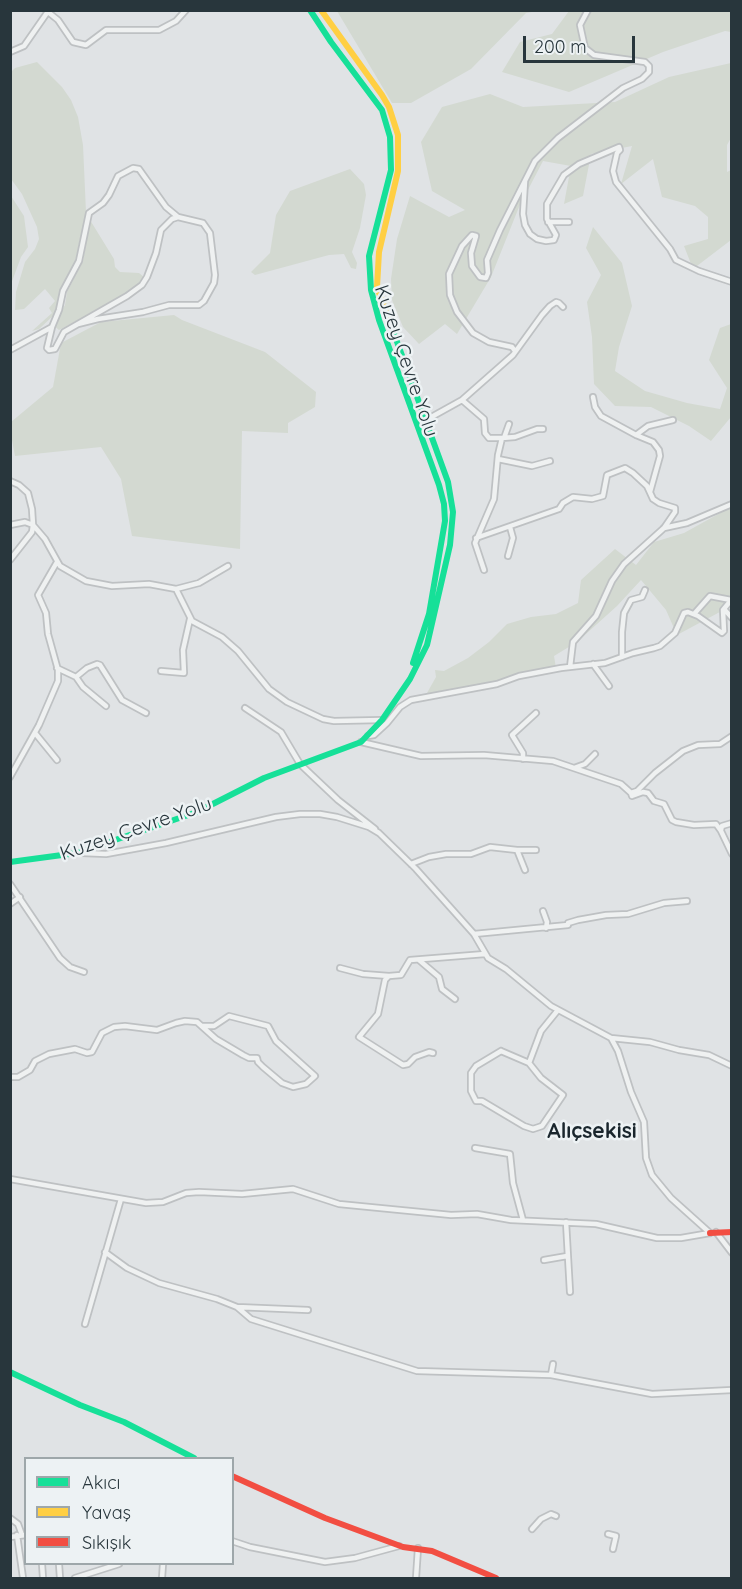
<!DOCTYPE html>
<meta charset="utf-8">
<style>
body{margin:0}
#map{position:relative;width:742px;height:1589px;overflow:hidden;background:#e0e3e5;font-family:Quicksand,sans-serif}
canvas{display:block}
.frame{position:absolute;inset:0;border:12px solid #28363c;pointer-events:none}
.legend{position:absolute;left:24px;top:1457px;width:210px;height:108px;box-sizing:border-box;background:#edf2f4;border:2px solid #9ea7aa;margin:0;padding:8px 10px;list-style:none;font-size:18px;color:#28363c}
.legend li{display:flex;align-items:center;gap:12px;height:30px}
.legend b{width:30px;border:2px solid #9ea7aa}
.scale{position:absolute;left:523px;top:36px;width:112px;height:27px;box-sizing:border-box;border:3px solid #28363c;border-top:0;padding-left:8px;font-size:18px;line-height:21px;white-space:nowrap;color:#28363c;-webkit-text-stroke:4px #edf2f4;paint-order:stroke}
</style>
<div id="map">
<canvas width="742" height="1589"></canvas>
<div class="frame"></div>
<ul class="legend">
<li><b style="height:8px;background:#16e098"></b>Akıcı</li>
<li><b style="height:8px;background:#ffcf43"></b>Yavaş</li>
<li><b style="height:8px;background:#f24e42"></b>Sıkışık</li>
</ul>
<div class="scale">200 m</div>
</div>
<script>
const c = document.querySelector('canvas').getContext('2d');
c.lineJoin = 'round';
function paint(path, color) {
  c.fillStyle = color;
  c.fill(path, 'evenodd');
}
function poly(rows) {
  const path = new Path2D();
  for (const r of rows) {
    path.moveTo(r[0], r[1]);
    for (let i = 2; i < r.length; i += 2) path.lineTo(r[i], r[i + 1]);
  }
  return path;
}
function stroke(path, color, width, dash) {
  c.strokeStyle = color;
  c.lineWidth = width;
  c.lineCap = dash ? 'butt' : 'round';
  c.setLineDash(dash || []);
  c.stroke(path);
}
function write(font, color, halo, rows, align = 'center') {
  c.font = font + ' Quicksand,sans-serif';
  c.lineWidth = 5;
  c.setLineDash([]);
  c.textBaseline = 'middle';
  c.strokeStyle = halo;
  c.fillStyle = color;
  for (const [text, x, y, turn = 0] of rows) {
    c.save();
    c.translate(x, y);
    c.rotate((+turn || 0) * Math.PI / 180);
    c.textAlign = isNaN(turn) ? turn : align;
    if (halo) c.strokeText(text, 0, 0);
    c.fillText(text, 0, 0);
    c.restore();
  }
}
paint(poly([
 [337,11,537,11,526,13,471,69,411,103,392,103],
 [569,11,731,11,731,32,725,31,663,52,569,92,502,72,520,42,552,34],
 [37,62,62,87,71,100,78,117,83,145,86,212,75,262,61,290,54,315,39,329,32,331,52,313,49,308,55,301,45,289,24,309,15,310,16,292,25,262,35,249,39,239,37,227,22,194,11,179,12,110,11,72,15,68],
 [731,63,732,136,727,145,727,172,731,170,731,240,693,269,684,246,708,239,708,217,695,206,662,197,653,159,621,184,632,146,591,154,583,196,564,204,571,166,543,161,519,207,491,277,457,334,445,324,419,344,403,327,392,300,391,279,397,239,410,196,449,217,465,210,432,191,421,142,442,107,490,94,523,107,615,102,669,77],
 [350,169,364,184,366,195,360,228,352,252,357,263,356,269,351,268,344,254,329,255,255,275,251,272,270,253,276,215,290,191],
 [11,196,24,216,28,247,21,257,11,284],
 [90,220,114,259,115,267,120,272,139,273,144,277,143,280,127,294,59,330,53,325,65,305,67,292,83,261],
 [593,227,622,263,632,306,619,347,615,371,645,391,687,403,720,409,727,388,709,360,720,328,731,324,731,417,711,441,689,426,651,407,615,406,594,384,592,337,587,302,601,275,586,248],
 [174,315,182,320,265,352,316,392,315,407,288,423,288,433,242,431,240,549,132,536,121,479,101,447,15,456,11,435,11,422,53,387,61,343,101,322],
 [731,507,731,606,677,635,666,610,641,580,617,606,577,642,554,656,556,668,514,676,457,695,421,698,427,693,436,677,435,670,444,671,468,658,489,642,507,624,531,617,556,614,578,603,581,580,615,549,636,565,654,542,684,533]
]), '#d3d9d1');
const street = poly([
 [48,12,58,20,73,42,86,45,106,30,159,30,176,21,186,10],
 [10,52,24,46,49,10],
 [525,181,523,214,525,225,530,234,537,239,546,241,554,240,556,235,547,219,547,204,564,175,579,164,619,147,620,150,617,153,613,171,616,182,670,249,676,260,699,271,732,282],
 [548,222,569,222],
 [52,327,59,310,63,291,79,261,89,213,103,203,109,195,118,176,133,168,139,169,166,207,178,217],
 [10,350,52,327,47,348,49,350,55,349,64,332,127,296,142,285,147,277,156,253,161,230,172,219,178,217,203,223,210,233,215,275,214,283,204,301,199,305,169,305,143,312,98,319,78,324],
 [515,351,512,347,489,342,473,333,457,312,450,295,449,274,462,246,472,235,476,236,471,253,472,266,480,277,486,278,488,273,487,260,500,230,535,161,558,138,623,88,642,79,649,72,649,66,645,62,594,55,585,48,580,25,588,10],
 [593,397,595,407,601,416,636,435,653,442,659,450,660,456,650,492],
 [462,400,484,419,485,433,489,438,502,438,498,455,494,499,475,543,484,570],
 [426,420,462,400,513,355,542,315,550,306,556,302,559,303,563,307],
 [636,435,648,426,673,420],
 [502,438,515,437,537,429,543,429],
 [504,438,509,424],
 [498,459,532,466,550,461],
 [10,481,19,485,28,493,32,509,33,525,32,532,10,560],
 [10,525,25,522,33,525,45,539,60,566,86,581,112,586,149,584,176,589,192,621,222,637,238,651,269,689,287,702,323,719,334,721,382,720],
 [664,528,687,523,732,504],
 [476,538,559,509,563,503,573,497,592,499,603,496,607,475,625,468,633,473,647,486,653,499,659,503,675,508,675,512,664,528,624,564,612,581,596,616,573,642,570,667],
 [508,556,513,538,510,527],
 [176,589,199,583,228,566],
 [724,609,732,618],
 [694,614,710,596,731,600],
 [622,657,622,632,624,613,631,600,642,597,645,590],
 [593,664,609,686],
 [57,668,76,677,87,668,97,664,100,665,122,700,146,713],
 [161,671,184,673,183,650,190,619],
 [76,677,83,687,106,706],
 [245,708,281,732,300,764,338,800,375,829],
 [35,733,57,760],
 [368,736,374,735,387,723,400,707,411,700,497,684,519,676,561,668,605,663,633,653,654,648,660,646,675,633,684,613,688,612,698,616,722,633,724,631,723,610,732,599],
 [361,742,421,756,484,755,553,761,621,784,631,793,637,791,655,773,683,751,698,745,720,744,732,736],
 [523,759,523,753,512,735,536,713],
 [574,768,585,764,595,754],
 [10,777,39,725,58,681,58,670,48,634,46,613,38,595,57,562],
 [631,793,632,796,643,792,648,793,654,801,664,804,672,820,676,822,694,825,716,824,721,831,732,854],
 [721,830,722,826,732,823],
 [517,850,536,850],
 [82,853,106,854,166,843,276,817,300,814,320,814,337,817,369,827,379,833,416,869,474,934,488,958,506,969,551,1006,611,1038,618,1051,631,1092,644,1122,646,1158,652,1175,671,1198,710,1233],
 [411,864,429,857,446,854,471,854,490,847,517,850,525,870],
 [10,884,60,958,70,967,84,972],
 [10,904,20,897],
 [543,911,547,922,546,928],
 [474,934,568,925,568,923,578,920,606,915,628,914,664,903,687,901],
 [419,960,439,977,442,989,455,999],
 [340,968,363,974,389,976],
 [611,1038,650,1042,679,1050,709,1055,732,1066],
 [501,1051,529,1063,541,1078,563,1095,542,1126,533,1129,524,1126,482,1101,476,1101,471,1091,471,1073,476,1066,501,1051],
 [433,1053,429,1052,415,1057,408,1064,403,1065,359,1037,378,1014,385,980,389,976,401,975,410,960,485,954],
 [529,1063,541,1031,558,1010],
 [10,1077,18,1077,30,1070,35,1061,49,1054,75,1049,87,1053,92,1052,102,1033,114,1027,125,1026,157,1030,176,1023,185,1021,197,1022,216,1039,243,1055,249,1058,257,1058,258,1062,263,1067,282,1083,293,1087,306,1084,315,1076,276,1041,268,1026,229,1016,214,1026,202,1026],
 [475,1148,510,1154,513,1183,523,1220],
 [10,1179,146,1203,163,1202,186,1193,199,1192,242,1194,293,1189,339,1204,451,1215,477,1214,511,1220,596,1224,657,1238,681,1238,710,1233],
 [566,1222,570,1292],
 [716,1232,732,1253],
 [105,1252,127,1268,159,1283,217,1299,237,1307,251,1319,417,1371,551,1375,652,1394,732,1390],
 [544,1260,567,1256],
 [237,1307,308,1310],
 [85,1324,121,1199],
 [551,1375,553,1364],
 [10,1518,18,1524,22,1535],
 [532,1529,541,1519,551,1514,556,1516],
 [608,1534,616,1536,613,1549],
 [17,1535,23,1578],
 [10,1537,26,1535],
 [232,1541,250,1547,325,1562,355,1558,399,1546],
 [42,1564,43,1578],
 [59,1564,60,1578],
 [75,1578,119,1564],
 [162,1578,163,1564],
 [416,1578,418,1548]
]);
stroke(street, '#bec1c3', 8);
stroke(street, '#eff1f1', 4.5);
stroke(poly([
 [310,10,331,42,382,110,390,137,391,170,369,256,371,290,379,320,439,485,444,504,445,521,429,614,413,663],
 [10,862,77,853,197,812,264,778,361,742,382,720,410,679,427,645,450,545,453,512,448,482,392,328],
 [10,1372,80,1405,124,1422,194,1458]
]), '#16e098', 6);
stroke(poly([
 [321,10,382,95,389,107,398,135,398,171,379,252,377,287,392,328]
]), '#ffcf43', 6);
stroke(poly([
 [710,1233,732,1232],
 [232,1476,325,1518,403,1547,432,1551,496,1578]
]), '#f24e42', 6);
write('20px', '#28363c', '#edf2f4', [
 ["Kuzey Çevre Yolu",406,361,71],
 ["Kuzey Çevre Yolu",136,829,-19]
]);
write('bold 21px', '#1a262d', '#edf2f4', [
 ["Alıçsekisi",592,1132]
]);
</script>
